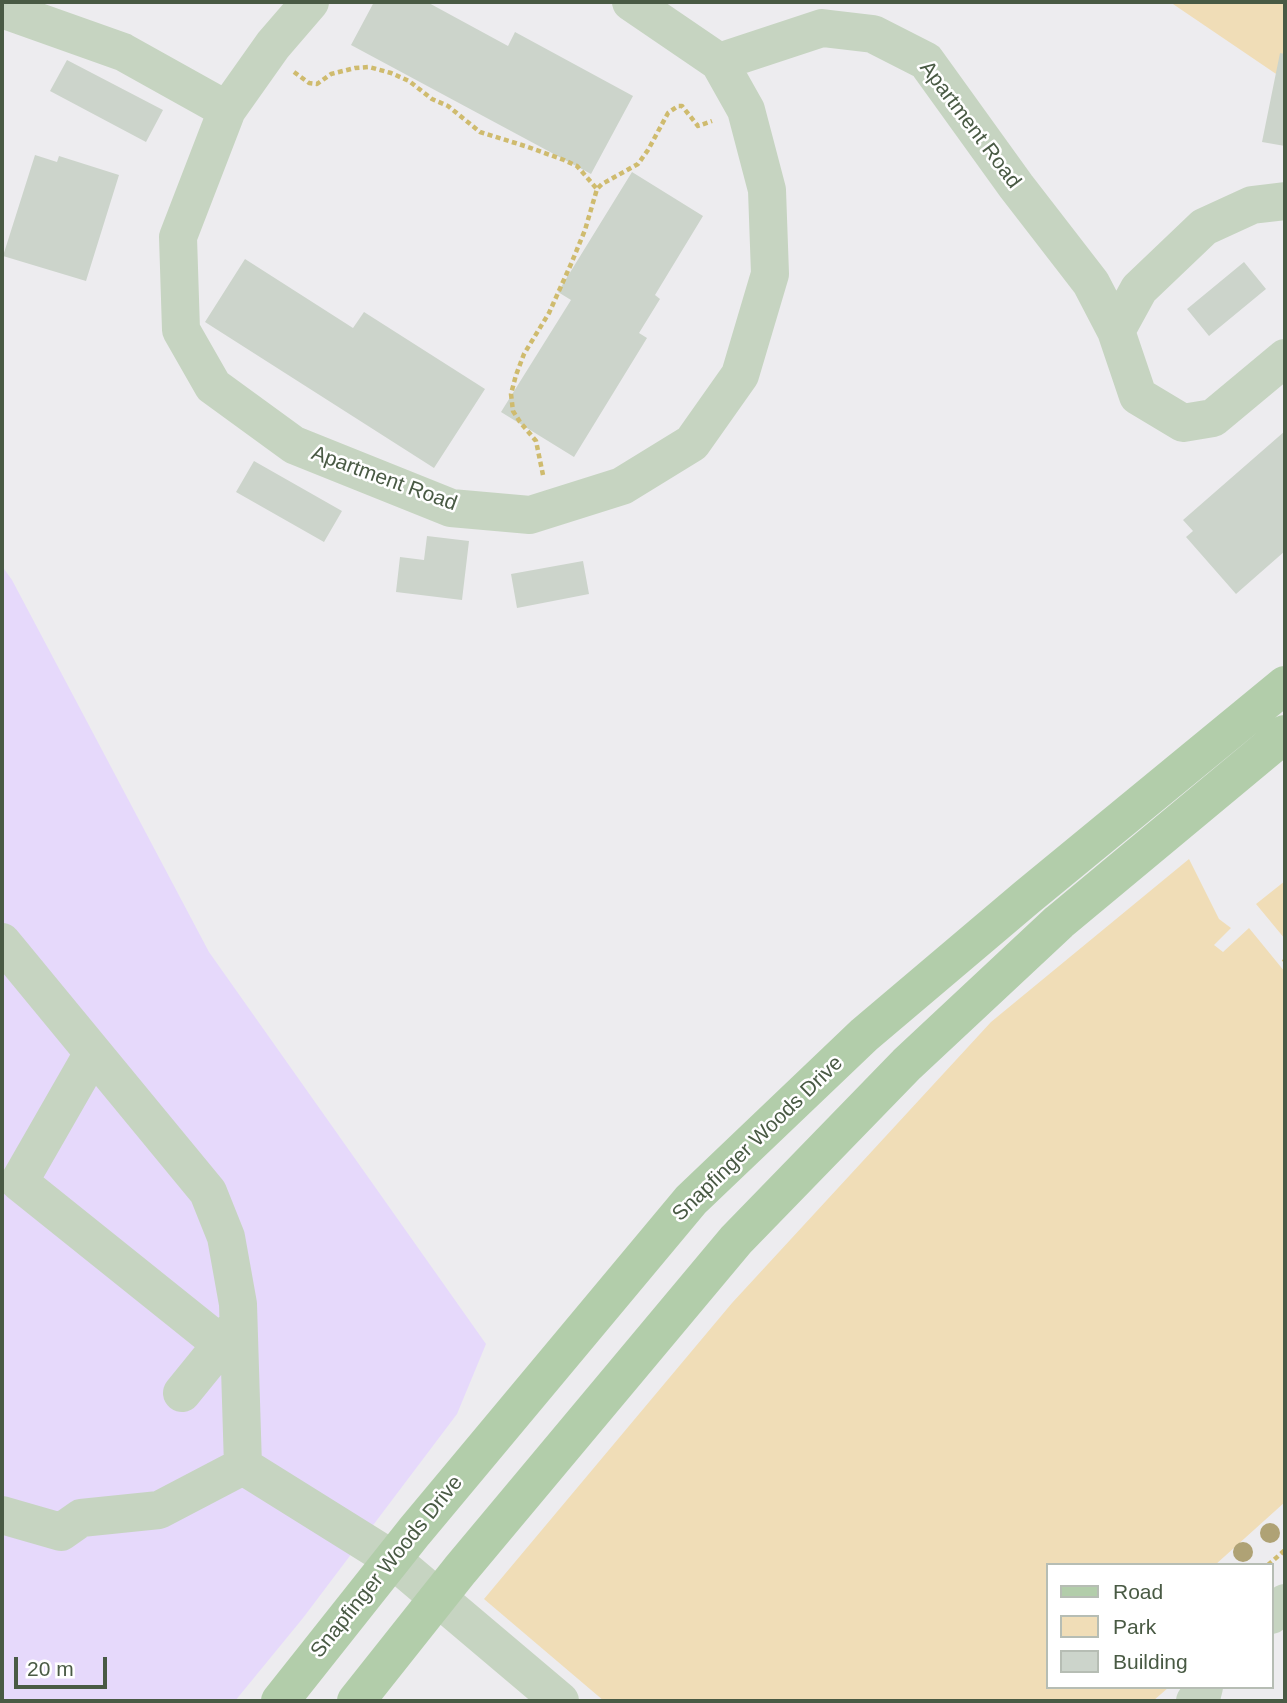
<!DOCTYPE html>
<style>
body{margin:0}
#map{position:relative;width:1287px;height:1703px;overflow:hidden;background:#edecef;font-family:Helvetica,sans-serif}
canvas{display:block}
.frame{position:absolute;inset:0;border:4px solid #495a44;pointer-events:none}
.legend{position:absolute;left:1046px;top:1563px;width:228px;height:126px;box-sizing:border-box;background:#fff;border:2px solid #b6bdb4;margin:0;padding:9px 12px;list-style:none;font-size:21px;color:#495a44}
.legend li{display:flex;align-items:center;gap:14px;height:35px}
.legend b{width:35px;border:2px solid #b6bdb4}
.scale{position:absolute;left:14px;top:1657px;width:93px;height:32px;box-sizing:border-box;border:4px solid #495a44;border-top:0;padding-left:9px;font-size:21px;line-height:24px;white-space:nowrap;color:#495a44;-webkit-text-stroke:5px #fff;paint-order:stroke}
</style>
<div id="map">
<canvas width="1287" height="1703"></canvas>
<div class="frame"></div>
<ul class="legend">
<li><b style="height:9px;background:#b2cdaa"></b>Road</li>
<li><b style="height:19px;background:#f0ddb7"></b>Park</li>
<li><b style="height:19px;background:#ccd4cb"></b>Building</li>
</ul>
<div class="scale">20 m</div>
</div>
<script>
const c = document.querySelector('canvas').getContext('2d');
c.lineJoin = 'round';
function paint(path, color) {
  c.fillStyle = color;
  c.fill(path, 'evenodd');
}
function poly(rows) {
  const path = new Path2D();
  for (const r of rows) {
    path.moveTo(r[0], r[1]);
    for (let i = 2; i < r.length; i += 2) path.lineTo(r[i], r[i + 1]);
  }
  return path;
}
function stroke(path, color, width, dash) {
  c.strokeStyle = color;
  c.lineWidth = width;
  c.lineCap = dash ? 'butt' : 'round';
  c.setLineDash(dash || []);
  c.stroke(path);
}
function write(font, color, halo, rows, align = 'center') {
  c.font = font + ' Helvetica,sans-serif';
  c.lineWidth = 5;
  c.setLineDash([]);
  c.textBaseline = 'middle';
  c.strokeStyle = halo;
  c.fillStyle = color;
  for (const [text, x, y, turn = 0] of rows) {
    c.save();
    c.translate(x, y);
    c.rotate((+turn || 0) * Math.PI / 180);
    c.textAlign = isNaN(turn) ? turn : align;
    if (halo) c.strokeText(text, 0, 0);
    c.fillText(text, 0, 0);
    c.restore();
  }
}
paint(poly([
 [2,566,12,580,209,952,486,1344,457,1414,303,1618,235,1701,2,1701]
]), '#e6d9fb');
paint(poly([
 [1170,2,1285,2,1285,80],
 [1189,859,1219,919,1231,928,1214,945,1223,952,1249,928,1285,972,1285,1502,1215,1565,1047,1565,1047,1687,1169,1687,1153,1701,604,1701,484,1599,732,1303,991,1022],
 [1285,881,1285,939,1256,904]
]), '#f0ddb7');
paint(poly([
 [374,2,427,2,508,46,515,32,633,96,591,174,351,45],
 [1280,53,1285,54,1285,146,1262,142],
 [67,60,163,110,146,142,50,91],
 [35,155,57,162,59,156,119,175,86,281,3,256],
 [632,172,703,216,655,295,660,299,639,333,647,338,574,457,501,412,571,300,558,292],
 [245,259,353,328,364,312,485,389,434,468,205,322],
 [1244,262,1266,289,1209,336,1187,309],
 [1285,431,1285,551,1236,594,1186,537,1193,531,1183,520],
 [254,461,342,511,324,542,236,492],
 [427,536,469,541,462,600,396,592,400,557,424,560],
 [583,561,589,594,517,608,511,574]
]), '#ccd4cb');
stroke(poly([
 [294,72,309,83,317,84,331,74,355,68,369,67,391,73,409,81,432,99,448,106,480,132,528,147,564,160,577,166,597,189],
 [543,475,536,441,520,422,513,411,511,394,516,375,524,354,549,313,571,264,585,230,597,189,602,184,638,164,648,150,668,113,678,106,682,106,698,126,712,121],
 [1284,959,1285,961],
 [1268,1565,1285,1550]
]), '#cfbb6e', 4.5, [5, 3.5]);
stroke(poly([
 [310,2,273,45,227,110,178,237,181,330,213,386,294,445,451,508,530,515,622,486,692,443,740,375,770,274,767,190,746,110,719,62,631,2],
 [2,9,123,52,227,110],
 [719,62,822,28,873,34,926,61,1016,186,1091,283,1116,331,1138,396,1183,423,1213,418,1285,358],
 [1116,331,1139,289,1204,227,1252,205,1285,201],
 [2,942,208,1192,226,1237,238,1304,243,1466],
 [93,1053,19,1182,221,1344],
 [182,1393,238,1324],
 [2,1515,61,1532,81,1518,159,1510,243,1466,392,1559,560,1701],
 [1271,1615,1285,1603],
 [1195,1701,1202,1695,1204,1687]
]), '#c6d4c1', 38);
stroke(poly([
 [280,1701,414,1532,691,1200,864,1035,1027,897,1285,685],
 [356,1701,460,1570,736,1240,907,1064,1059,922,1285,734]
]), '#b2cdaa', 38);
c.fillStyle = '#afa275';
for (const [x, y] of [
 [1270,1533],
 [1243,1552]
]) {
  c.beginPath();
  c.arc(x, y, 10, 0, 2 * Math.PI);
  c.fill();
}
write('21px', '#495a44', '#fff', [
 ["Apartment Road",970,125,53],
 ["Apartment Road",384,479,20],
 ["Snapfinger Woods Drive",758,1139,-44],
 ["Snapfinger Woods Drive",387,1567,-51]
]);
</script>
